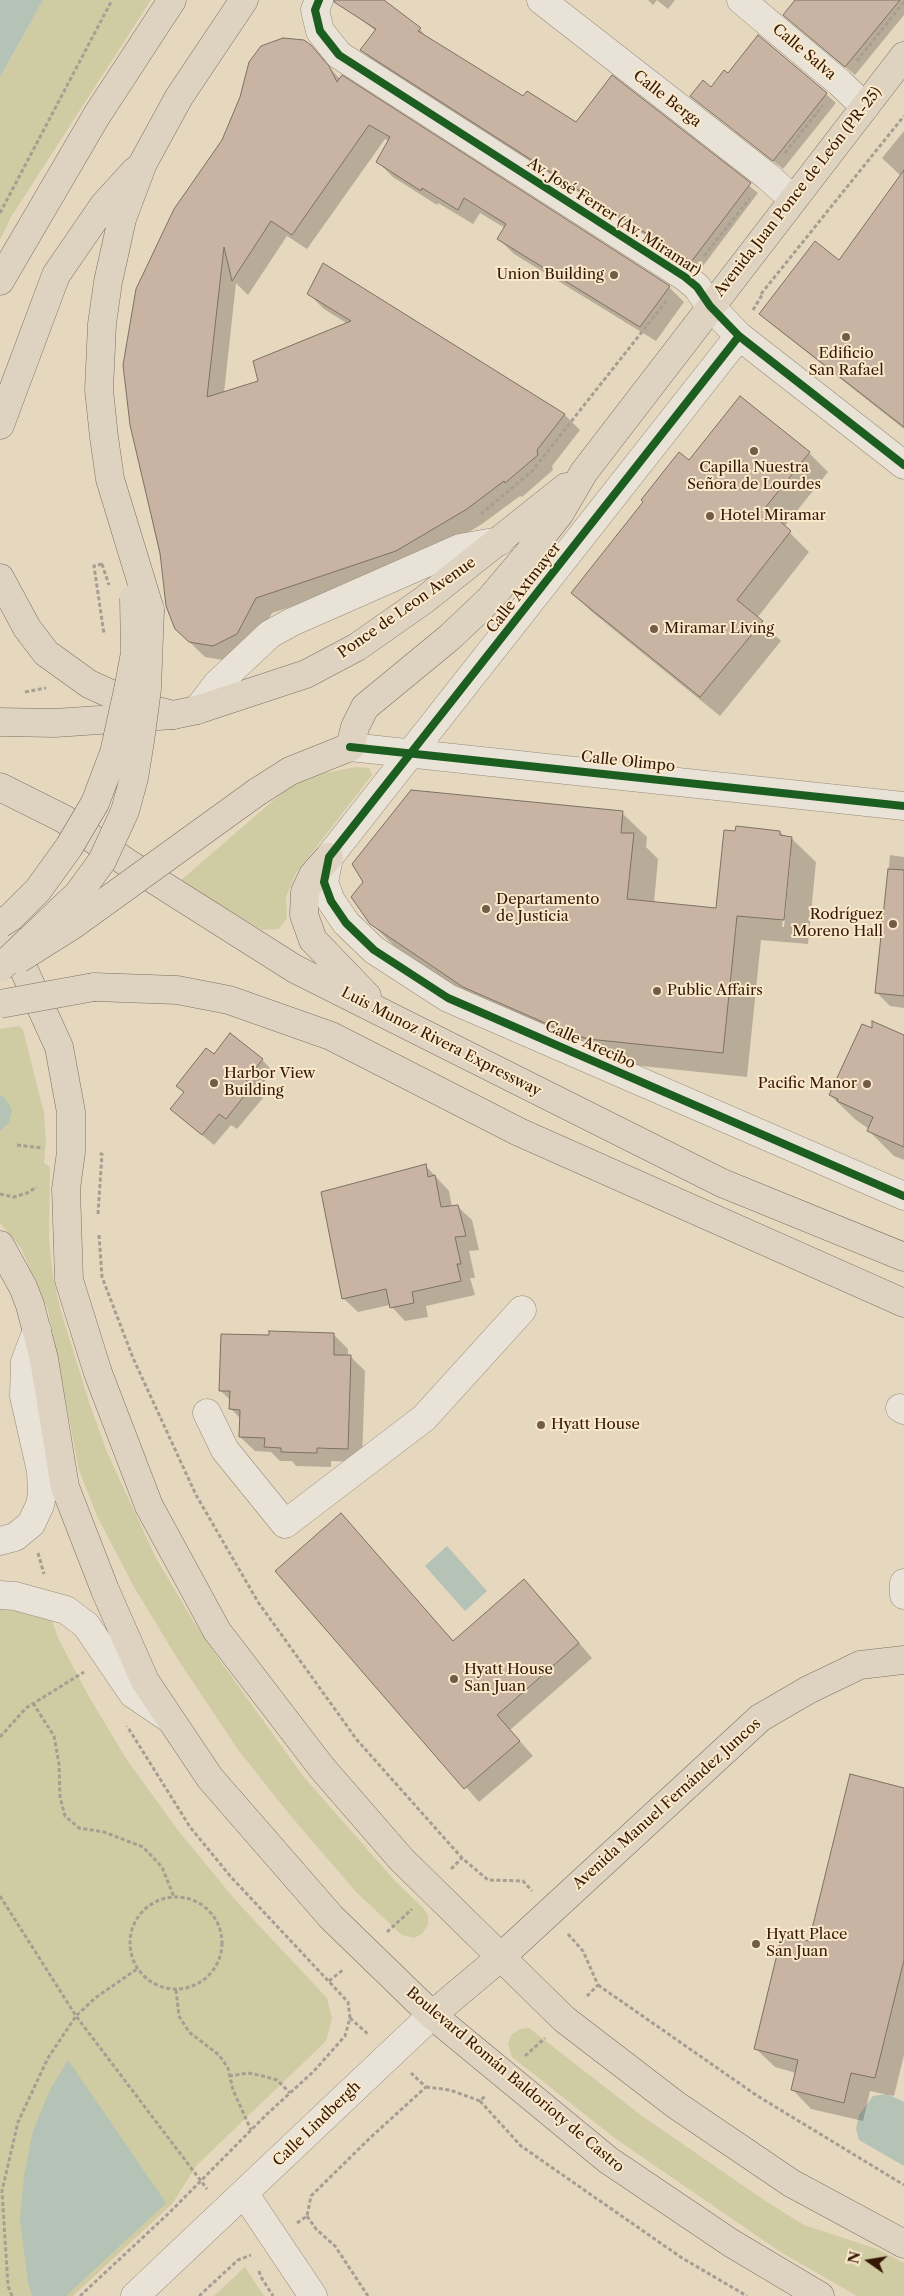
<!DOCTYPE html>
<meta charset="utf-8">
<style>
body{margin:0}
#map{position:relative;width:904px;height:2296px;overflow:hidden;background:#e6d8bf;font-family:"Libre Caslon Text",serif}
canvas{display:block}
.north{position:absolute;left:844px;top:2236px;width:50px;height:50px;-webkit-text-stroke:4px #fae8ca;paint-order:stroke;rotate:283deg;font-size:14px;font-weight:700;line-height:20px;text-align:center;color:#351906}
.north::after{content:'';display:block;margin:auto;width:18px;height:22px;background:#351906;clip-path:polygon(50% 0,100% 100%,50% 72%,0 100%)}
</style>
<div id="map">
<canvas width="904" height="2296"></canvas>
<div class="north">N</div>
</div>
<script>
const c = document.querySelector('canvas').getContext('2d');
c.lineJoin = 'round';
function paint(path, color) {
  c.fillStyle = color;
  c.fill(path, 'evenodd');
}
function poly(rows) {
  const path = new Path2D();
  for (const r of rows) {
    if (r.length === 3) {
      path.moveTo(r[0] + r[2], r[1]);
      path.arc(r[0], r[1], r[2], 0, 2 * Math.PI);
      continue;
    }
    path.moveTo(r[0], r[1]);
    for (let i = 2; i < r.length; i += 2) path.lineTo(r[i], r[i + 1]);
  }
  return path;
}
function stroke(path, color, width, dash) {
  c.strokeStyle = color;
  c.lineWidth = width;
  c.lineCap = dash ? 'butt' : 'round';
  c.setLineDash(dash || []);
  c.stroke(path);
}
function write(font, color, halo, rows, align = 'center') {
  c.font = font + ' "Libre Caslon Text",serif';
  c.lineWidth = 4;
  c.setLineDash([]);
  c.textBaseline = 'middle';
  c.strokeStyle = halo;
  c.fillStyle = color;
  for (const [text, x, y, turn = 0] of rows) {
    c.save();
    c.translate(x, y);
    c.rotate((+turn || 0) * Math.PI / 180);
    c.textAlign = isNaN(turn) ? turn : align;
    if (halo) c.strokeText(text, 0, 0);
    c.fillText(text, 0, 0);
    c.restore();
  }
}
paint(poly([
 [43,0,151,0,11,217,0,240,0,77],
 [356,767,369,768,372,775,296,873,286,897,287,918,279,929,262,930,180,881,290,786,320,774],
 [19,1026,23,1030,44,1113,46,1142,44,1163,50,1167,49,1239,53,1277,60,1308,89,1402,107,1452,156,1558,192,1619,221,1662,303,1776,396,1882,424,1909,428,1915,428,1925,422,1934,414,1938,402,1935,356,1892,289,1814,239,1751,177,1658,134,1587,97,1516,79,1470,48,1310,21,1248,0,1223,0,1029],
 [0,1608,50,1616,59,1640,88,1695,127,1760,180,1833,237,1902,327,1998,332,2019,326,2041,197,2165,172,2204,73,2296,0,2296],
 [529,2028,642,2116,764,2200,804,2225,877,2249,904,2263,904,2296,857,2296,779,2251,616,2139,512,2057,508,2043,512,2034,520,2029],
 [245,2267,264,2296,214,2296]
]), '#cfcba2');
paint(poly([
 [0,0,43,0,0,77],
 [0,1095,5,1098,12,1110,9,1123,0,1131],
 [447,1546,487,1591,465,1611,425,1566],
 [68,2060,166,2203,66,2296,32,2296,28,2282,20,2219,24,2176,33,2131,50,2090],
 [887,2094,904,2102,904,2166,859,2140,856,2129,859,2115,873,2096]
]), '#b4c3b6');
paint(poly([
 [360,0,378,0,420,29,427,38,524,98,576,124,612,77,758,193,700,270,370,58,362,50,376,31,352,13],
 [648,0,657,0,653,5],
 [657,0,675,0,668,9],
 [796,0,904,0,904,15,855,75,794,24],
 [310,46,340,79,669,287,684,302,656,341,514,254,499,239,505,228,480,213,473,224,438,203,437,205,393,177,378,162,389,141,385,139,307,249,287,236,248,295,236,283,224,393,260,381,348,324,324,309,309,294,324,265,565,415,580,430,552,466,553,470,522,497,520,496,482,524,412,566,272,613,252,649,229,661,205,657,176,629,131,424],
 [728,75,826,94,836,103,783,169,692,96,711,89],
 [904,131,904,429,775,327,761,314,839,262,901,176,882,158],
 [740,397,809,453,828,472,784,527,809,552,757,618,781,641,720,716,592,612,572,593,689,462],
 [622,813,647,837,646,847,658,859,654,903,718,909,780,832,785,837,791,838,816,862,808,944,761,940,747,1077,613,1063,489,1011,396,948,371,923],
 [789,853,791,853,784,927,782,927],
 [890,855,904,857,904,1008,890,1006,877,993],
 [873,1030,904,1036,904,1160,894,1156,869,1131,869,1129,856,1120,830,1095],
 [214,1056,262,1060,273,1071,256,1092,263,1098,237,1129,231,1125,214,1145,171,1109,184,1093,178,1086],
 [425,1165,449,1191,452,1207,457,1206,472,1220,479,1250,469,1251,475,1278,470,1278,475,1295,426,1306,428,1317,405,1321,390,1305,358,1312,343,1298],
 [334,1335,348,1349,348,1356,350,1356,365,1371,362,1462,331,1461,331,1467,296,1466,292,1461,280,1461,271,1452,255,1451,240,1437,241,1419,230,1408,230,1400,220,1390,270,1337],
 [341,1515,454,1642,538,1595,592,1658,510,1730,533,1756,479,1802,277,1571],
 [904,1789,904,2055,894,2096,870,2091,863,2121,811,2109,792,2089,796,2073,775,2067,755,2048]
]), '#0003');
const building = poly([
 [334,0,384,0,421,28,418,31,523,96,527,91,576,122,612,75,751,183,691,262,360,50,376,29,334,2,334,0],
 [795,0,900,0,845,67,783,15,795,0],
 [758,35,827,93,773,161,690,96,703,80,711,87,724,70,728,73,758,35],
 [283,38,304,40,311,45,329,66,337,82,342,75,670,286,640,327,497,239,506,224,464,198,458,210,422,188,421,191,376,162,390,137,369,125,292,235,271,221,232,281,224,247,207,397,258,381,253,361,351,321,307,294,323,263,565,414,537,450,538,455,505,483,504,481,467,509,396,551,256,598,237,634,213,646,189,642,175,629,166,606,160,553,130,425,123,365,136,289,174,209,222,140,240,97,249,62,261,46,283,38],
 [904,170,904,427,759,314,815,241,839,260,904,170],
 [740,396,810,452,765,508,791,531,737,600,763,621,700,697,571,593,643,502,641,500,679,452,689,460,740,396],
 [411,790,623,811,621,833,634,833,627,899,716,908,724,830,735,831,736,826,780,831,780,835,792,837,784,920,737,916,723,1053,588,1039,561,1030,463,987,370,924,351,897,363,882,352,864,411,790],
 [888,869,904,870,904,996,875,993,888,869],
 [872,1021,904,1035,904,1147,867,1131,873,1117,837,1101,838,1099,829,1095,862,1024,872,1028,872,1021],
 [230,1033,263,1059,246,1080,252,1086,226,1119,219,1114,202,1135,170,1109,184,1092,176,1086,206,1048,214,1054,230,1033],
 [426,1164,428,1177,435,1175,441,1207,458,1205,466,1236,455,1237,461,1264,457,1264,461,1281,412,1292,414,1303,390,1308,386,1289,342,1299,321,1192,426,1164],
 [269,1331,334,1333,334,1355,351,1355,348,1449,317,1448,317,1453,281,1452,281,1448,264,1447,265,1438,239,1437,240,1410,229,1409,230,1391,219,1391,221,1334,269,1335,269,1331],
 [341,1513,453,1641,524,1579,579,1643,497,1715,520,1741,464,1789,275,1571,341,1513],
 [850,1774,904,1788,904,1960,875,2078,851,2073,844,2103,791,2090,798,2060,754,2049,782,1934,809,1941,850,1774]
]);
paint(building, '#c9b4a4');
stroke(building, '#7c7162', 1);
const minor = poly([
 [319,0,315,10,320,31,339,55,685,277,697,287,710,306,739,336,904,465],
 [541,0,767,176,793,199],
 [741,0,840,83,865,107],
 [739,336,329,857,324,882,331,901,346,923,374,950,448,998,904,1196],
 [197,710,217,684,270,634,292,622,460,548,500,541],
 [350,747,904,806],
 [900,1408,904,1410],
 [207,1413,225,1450,285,1524,424,1418,522,1310],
 [0,1541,15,1537,31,1524,40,1505,42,1494,41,1471,24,1396,25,1362,37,1330],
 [904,1583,904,1595],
 [0,1595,15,1596,66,1610,86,1625,133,1694,170,1719],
 [244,2193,313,2296],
 [135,2296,432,2015]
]);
const major = poly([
 [0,722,55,723,173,715,197,710,306,674,357,647,424,600,566,487],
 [257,792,290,771,350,747,355,727,365,707,450,637,490,599,528,554,560,513,584,472,904,56],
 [0,926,9,937,59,1047,71,1112,71,1152,66,1189,69,1280,98,1373,149,1506,217,1631,322,1768,401,1859,564,2019,676,2105,791,2183,904,2244],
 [0,1245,23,1287,30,1305,44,1359,65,1487,105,1590,145,1681,210,1778,331,1917,432,2015,608,2160,731,2243,820,2296],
 [432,2015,502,1956,760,1718,808,1690,860,1665,904,1660]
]);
const highway = poly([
 [0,281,97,115,172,0],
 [0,425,56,275,104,205,135,171],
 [0,578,27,628,46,653,89,684,135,705,173,715],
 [150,610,110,479,104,437,99,390,102,324,108,282,122,219,143,163,179,97,244,0],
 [0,787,64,819,126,862,295,969,722,1183,904,1257],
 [329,857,313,875,305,892,304,915,313,940,367,996],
 [94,987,177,990,229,1000,331,1036,519,1132,904,1303]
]);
stroke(minor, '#968a7a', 29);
stroke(major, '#7c7162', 29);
stroke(highway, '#7c7162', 29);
stroke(poly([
 [857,61,904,2],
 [785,153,823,105],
 [0,213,112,0],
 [704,256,750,198],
 [761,294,904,116],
 [753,310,762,295],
 [481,514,532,471,668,299],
 [102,564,94,566,104,634],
 [25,692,46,688],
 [17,1145,43,1148],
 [0,1194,14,1197,27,1193,37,1187],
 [98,1214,102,1154,98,1154],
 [99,1235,102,1277,133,1358,196,1495,258,1602,357,1740,462,1858,488,1880,523,1881,532,1891],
 [38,1553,44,1574],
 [33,1703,54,1736,59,1764,60,1797,65,1816,79,1828,104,1832,143,1847,162,1867,174,1897],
 [0,1737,26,1708,84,1672],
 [451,1869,462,1858],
 [0,1896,76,2016,207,2189],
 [176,1943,46],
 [387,1932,412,1909],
 [568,1934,583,1951,598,1985,585,1998],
 [329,1981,344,1969],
 [598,1985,756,2095,904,2185],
 [176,1990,179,2016,189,2032,219,2055,228,2068,233,2090,251,2130],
 [350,2018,369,2035],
 [525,2056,545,2038],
 [229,2076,248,2073,263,2076,277,2080,290,2093],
 [426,2087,450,2090,480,2101,486,2095],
 [480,2101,521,2146,682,2258,747,2296],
 [307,2216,316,2229,335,2246,368,2296],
 [297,2223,307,2216,311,2196,371,2137,426,2087,411,2073],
 [259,2271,261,2277,273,2296],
 [12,2296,8,2286,2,2191,18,2122,48,2058,76,2016,95,1998,137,1969],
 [80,2296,169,2213,266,2115,314,2071,345,2036,350,2018,348,2002,231,1877,190,1827,127,1726],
 [199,2296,238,2260,251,2255]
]), '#a79e93', 3, [4, 2.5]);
stroke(minor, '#e9e2d6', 28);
stroke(major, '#ded2c1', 28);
stroke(highway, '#ded2c1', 28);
const majorBridge = poly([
 [19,959,73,925,257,792]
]);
const highwayBridge = poly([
 [0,924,11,917,38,890,69,847,95,803,114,753,128,690,135,653,134,598],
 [0,968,78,894,102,861,125,811,134,778,140,741,147,689,150,610],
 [0,1004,94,987]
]);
stroke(majorBridge, '#7c7162', 29, []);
stroke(highwayBridge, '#7c7162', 29, []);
stroke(poly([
 [102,564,109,585]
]), '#a79e93', 3, [4, 2.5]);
stroke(majorBridge, '#ded2c1', 28);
stroke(highwayBridge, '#ded2c1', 28);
stroke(poly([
 [319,0,315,10,320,31,339,55,685,277,697,287,710,306,739,336,904,465],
 [739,336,329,857,324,882,331,901,346,923,374,950,448,998,904,1196],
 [350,747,904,806]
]), '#1b5e20', 8);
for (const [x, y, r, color] of [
 [614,275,5,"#735c47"],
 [846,337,5,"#735c47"],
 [754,451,5,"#735c47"],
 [710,516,5,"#735c47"],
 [654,629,5,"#735c47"],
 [486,909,5,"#735c47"],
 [893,924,5,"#735c47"],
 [657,991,5,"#735c47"],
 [214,1083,5,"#735c47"],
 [867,1084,5,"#735c47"],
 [541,1425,5,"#735c47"],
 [454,1679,5,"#735c47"],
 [756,1944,5,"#735c47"]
]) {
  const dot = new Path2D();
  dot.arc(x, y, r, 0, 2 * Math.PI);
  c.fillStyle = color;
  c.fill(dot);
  stroke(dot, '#fae8ca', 2);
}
write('15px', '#351906', '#fae8ca', [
 ["Calle Salva",804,52,40],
 ["Calle Berga",667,99,38],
 ["Avenida Juan Ponce de León (PR-25)",798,192,-52],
 ["Av. José Ferrer (Av. Miramar)",614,217,33],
 ["Calle Axtmayer",524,588,-52],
 ["Ponce de Leon Avenue",407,608,-35],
 ["Calle Olimpo",628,762,6],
 ["Luis Munoz Rivera Expressway",441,1042,27],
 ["Calle Arecibo",590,1045,24],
 ["Avenida Manuel Fernández Juncos",667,1804,-42],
 ["Boulevard Román Baldorioty de Castro",515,2080,40],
 ["Calle Lindbergh",317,2124,-44]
]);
write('15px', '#351906', '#fae8ca', [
 ["Union Building",604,275,"right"],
 ["Edificio",846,354,"center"],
 ["San Rafael",846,371,"center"],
 ["Capilla Nuestra",754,468,"center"],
 ["Señora de Lourdes",754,485,"center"],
 ["Hotel Miramar",720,516],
 ["Miramar Living",664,629],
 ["Departamento",496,900],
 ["de Justicia",496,917],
 ["Rodríguez",883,915,"right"],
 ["Moreno Hall",883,932,"right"],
 ["Public Affairs",667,991],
 ["Harbor View",224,1074],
 ["Building",224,1091],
 ["Pacific Manor",857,1084,"right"],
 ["Hyatt House",551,1425],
 ["Hyatt House",464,1670],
 ["San Juan",464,1687],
 ["Hyatt Place",766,1935],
 ["San Juan",766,1952]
], 'left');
</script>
